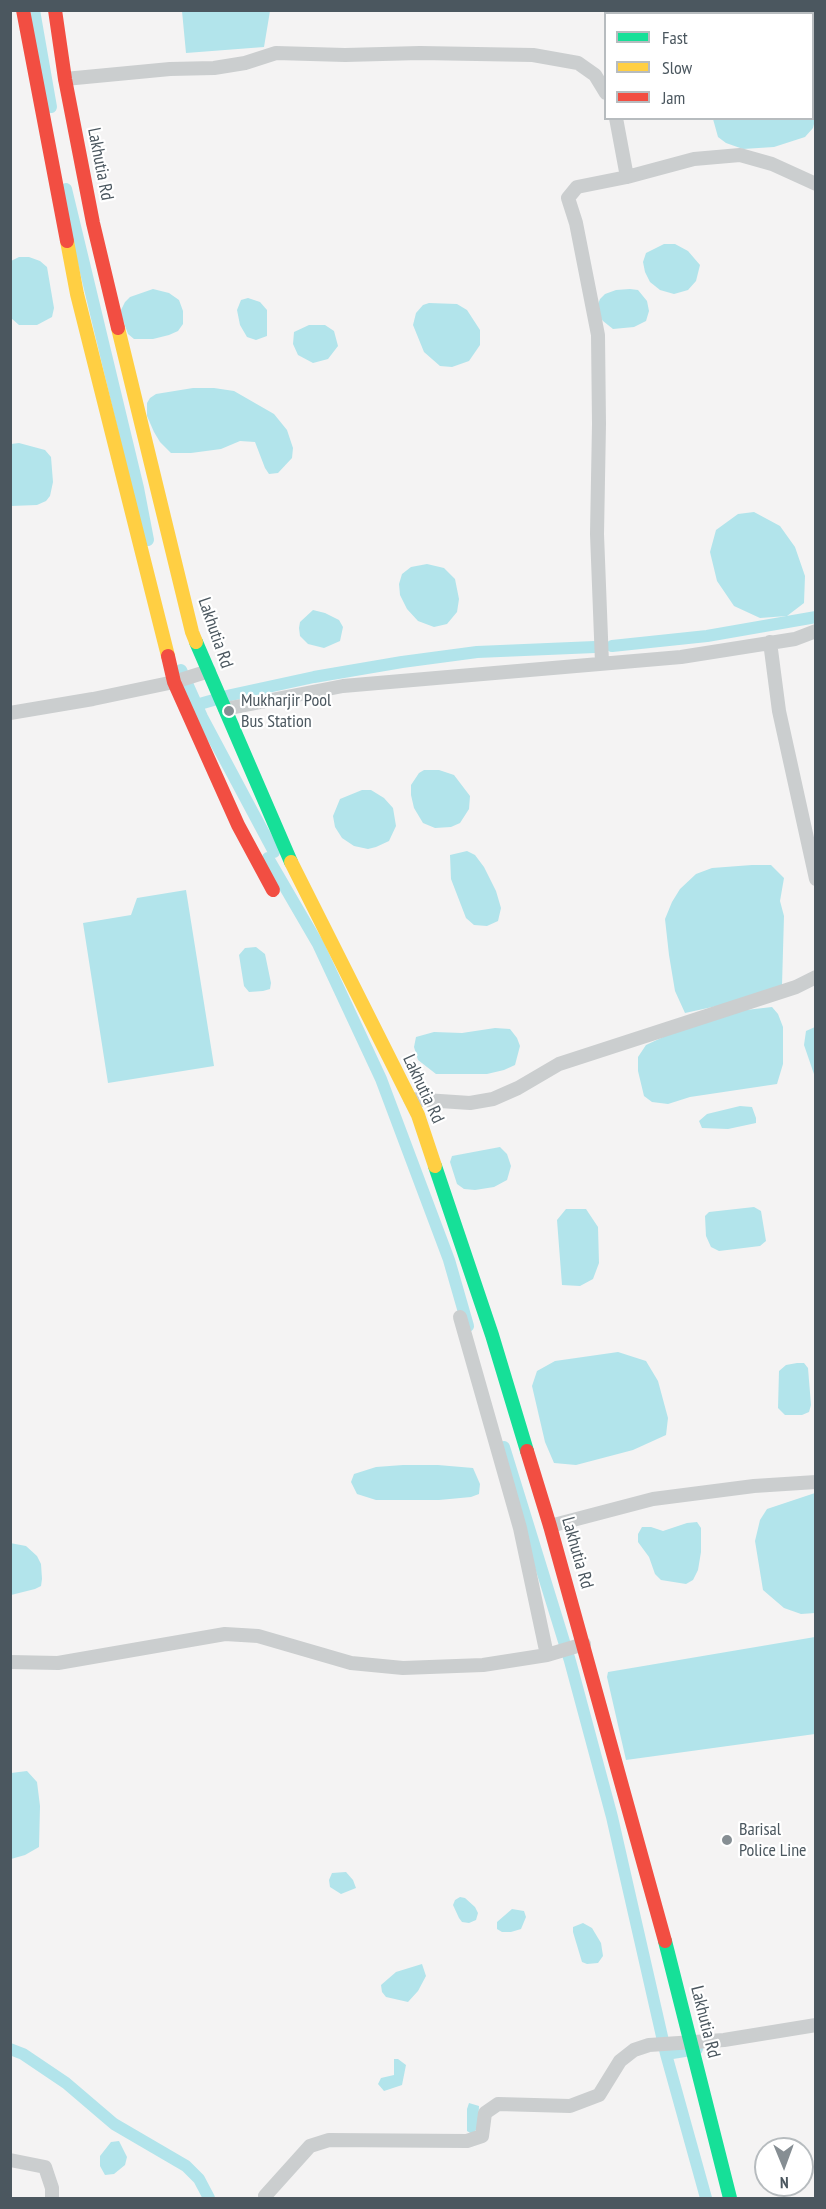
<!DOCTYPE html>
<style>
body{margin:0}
#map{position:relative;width:826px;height:2209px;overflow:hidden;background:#f4f3f3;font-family:"PT Sans Narrow",sans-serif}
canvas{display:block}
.frame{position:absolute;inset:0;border:12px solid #4b575f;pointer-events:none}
.legend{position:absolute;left:604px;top:12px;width:210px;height:108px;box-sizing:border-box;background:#fff;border:2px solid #b7bcbf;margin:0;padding:8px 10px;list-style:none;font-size:18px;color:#4b575f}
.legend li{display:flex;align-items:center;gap:12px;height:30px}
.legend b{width:30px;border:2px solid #b7bcbf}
.north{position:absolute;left:754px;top:2137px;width:60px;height:60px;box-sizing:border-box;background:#fff;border:2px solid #b7bcbf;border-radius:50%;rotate:179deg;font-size:16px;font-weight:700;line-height:24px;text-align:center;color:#4b575f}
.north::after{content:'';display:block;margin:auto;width:21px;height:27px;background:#868e93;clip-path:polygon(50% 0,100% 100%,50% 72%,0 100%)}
</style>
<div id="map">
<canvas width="826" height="2209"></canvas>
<div class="frame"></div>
<ul class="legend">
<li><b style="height:8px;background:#16e098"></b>Fast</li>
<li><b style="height:8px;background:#ffcf43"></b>Slow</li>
<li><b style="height:8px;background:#f24e42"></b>Jam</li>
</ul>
<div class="north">N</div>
</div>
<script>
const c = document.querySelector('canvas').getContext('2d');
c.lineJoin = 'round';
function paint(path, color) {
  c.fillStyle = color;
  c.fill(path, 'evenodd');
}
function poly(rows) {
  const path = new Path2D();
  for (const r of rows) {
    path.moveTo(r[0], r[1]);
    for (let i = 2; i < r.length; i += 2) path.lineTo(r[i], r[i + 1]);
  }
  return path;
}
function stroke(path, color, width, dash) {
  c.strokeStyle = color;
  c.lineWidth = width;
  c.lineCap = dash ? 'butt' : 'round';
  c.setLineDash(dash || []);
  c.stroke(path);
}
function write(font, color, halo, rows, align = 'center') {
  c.font = font + ' "PT Sans Narrow",sans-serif';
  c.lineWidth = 4.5;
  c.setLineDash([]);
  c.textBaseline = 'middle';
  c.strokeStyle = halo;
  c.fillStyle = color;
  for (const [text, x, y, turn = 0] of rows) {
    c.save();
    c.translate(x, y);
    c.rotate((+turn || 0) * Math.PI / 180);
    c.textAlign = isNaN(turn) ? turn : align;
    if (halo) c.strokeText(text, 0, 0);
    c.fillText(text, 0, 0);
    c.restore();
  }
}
paint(poly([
 [182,11,270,11,264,47,186,53],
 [813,86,816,100,815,120,813,128,805,137,774,147,743,149,726,143,718,137,713,119,812,118],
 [664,244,675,244,688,251,700,265,696,281,688,290,674,294,660,290,650,282,645,272,643,262,646,253],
 [19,257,29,257,40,261,47,267,54,308,52,317,37,325,19,325,11,318,11,261],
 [153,289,169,293,179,300,183,311,183,324,178,331,169,335,153,339,134,339,128,334,120,312,125,302,130,297],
 [630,289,638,290,647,301,649,311,646,321,634,327,613,329,603,321,598,314,597,307,600,299,605,294,616,290],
 [248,298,260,302,267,310,267,336,256,340,247,337,240,325,237,310,241,300],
 [429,303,457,304,467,310,480,330,480,345,469,361,452,367,440,366,424,352,413,325,416,313,423,305],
 [309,325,325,325,334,331,338,346,328,359,313,363,298,355,293,344,294,332],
 [193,388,214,388,234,391,274,414,287,430,293,448,292,458,278,473,269,474,265,468,255,442,240,441,221,449,191,453,171,453,160,442,154,432,147,416,147,403,150,398,156,394],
 [19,443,45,450,51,457,53,482,50,496,46,501,37,505,11,506,11,444],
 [754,512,780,526,795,547,805,576,804,603,787,616,760,618,734,606,717,581,710,552,716,530,738,514],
 [427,564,444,568,455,579,459,599,457,612,447,624,434,627,418,621,407,609,400,595,399,584,402,574,411,567],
 [313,610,325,613,339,620,343,627,340,641,324,648,308,644,300,636,299,628,300,622],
 [424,770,439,770,454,775,470,796,469,809,460,823,451,827,435,828,423,823,414,808,411,795,411,785,419,773],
 [362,790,371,790,384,798,393,808,396,826,389,841,376,847,368,849,354,846,342,838,335,827,333,816,340,799],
 [467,851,475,855,484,867,496,891,501,908,498,921,487,926,474,925,466,918,451,879,450,855],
 [752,865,771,865,784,878,780,901,784,916,782,985,758,997,685,1013,675,991,669,955,665,919,672,902,680,889,696,874,712,868],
 [186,890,214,1066,108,1083,83,923,131,915,137,898],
 [256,947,265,954,271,983,270,989,263,991,249,992,244,986,239,955,245,948],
 [772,1007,778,1014,783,1027,783,1064,777,1084,690,1097,668,1104,652,1102,644,1096,638,1071,638,1057,646,1045,674,1032,746,1010],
 [815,1027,815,1077,804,1045,806,1031],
 [495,1028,510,1029,517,1038,520,1046,515,1065,504,1070,487,1074,436,1074,418,1060,414,1047,416,1037,434,1032,462,1033],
 [740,1106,752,1107,756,1118,756,1123,728,1129,702,1128,699,1121,707,1114],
 [500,1147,507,1154,511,1166,507,1180,494,1187,475,1190,464,1189,457,1184,450,1162,452,1156],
 [754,1207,761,1211,766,1241,760,1246,719,1251,711,1247,706,1236,705,1216,709,1212],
 [566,1209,586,1209,598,1227,599,1263,593,1279,580,1286,562,1285,557,1220],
 [618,1352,646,1361,658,1381,668,1418,666,1435,633,1450,576,1465,554,1463,545,1442,532,1386,537,1371,555,1361],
 [797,1363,804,1363,808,1368,811,1405,809,1412,802,1415,785,1415,778,1408,779,1371,786,1365],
 [403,1465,438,1465,473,1468,480,1484,479,1494,471,1497,439,1500,376,1500,357,1494,351,1482,354,1474,376,1467],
 [815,1493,815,1613,801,1614,784,1608,763,1590,755,1541,760,1520,767,1509],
 [697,1522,701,1528,701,1552,698,1570,693,1580,686,1584,661,1580,655,1574,649,1557,638,1542,638,1534,642,1527,651,1527,663,1531,687,1523],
 [10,1543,26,1546,37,1556,41,1564,42,1579,41,1586,35,1589,11,1595],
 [815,1637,815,1734,626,1760,607,1677,608,1672],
 [27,1771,37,1782,40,1806,39,1847,25,1855,11,1859,11,1773],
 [346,1872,353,1880,356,1888,341,1894,330,1887,329,1880,332,1873],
 [460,1897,465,1898,475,1907,478,1913,476,1920,469,1923,462,1922,459,1918,453,1905,455,1900],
 [512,1909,524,1911,526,1917,521,1929,511,1932,502,1932,497,1929,497,1922],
 [583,1923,592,1928,601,1943,603,1956,598,1963,587,1964,582,1962,573,1932,573,1927],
 [422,1964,426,1976,418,1991,408,2002,386,1997,382,1992,381,1985,396,1972],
 [394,2059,398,2059,406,2065,402,2085,384,2091,378,2084,381,2078,394,2075],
 [469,2103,479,2106,478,2128,472,2134,467,2131,467,2109],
 [119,2141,127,2157,125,2165,114,2174,105,2175,100,2166,100,2156,111,2142]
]), '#b2e4eb');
stroke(poly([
 [34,10,51,107],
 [66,189,138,488,148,540],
 [612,646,707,636,816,617],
 [181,670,202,717,274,852],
 [196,705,231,695,314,677,402,662,477,652,595,647],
 [268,858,318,944,381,1079,449,1260,468,1326],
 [504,1447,570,1661,612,1817,666,2054,706,2198],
 [10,2049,23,2054,66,2083,114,2124,186,2166,199,2179,209,2198],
 [666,2054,697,2049]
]), '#b2e4eb', 12);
stroke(poly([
 [65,79,170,69,214,68,245,63,276,53,345,55,420,53,533,55,578,63,595,75,606,93],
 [616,118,627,177],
 [770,642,779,711,816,879],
 [602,663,597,534,599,424,598,335,576,223,568,198,577,187,627,177,694,159,740,155,772,164,816,184],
 [225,709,343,686,681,657,795,639,816,631],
 [10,713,93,699,174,682,209,671],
 [410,1099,470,1103,493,1099,518,1088,559,1064,796,987,816,977],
 [460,1317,520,1528,547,1655],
 [550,1526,653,1499,754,1486,816,1482],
 [10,1662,58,1663,225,1634,258,1636,351,1663,403,1668,483,1665,547,1655,584,1644],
 [10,2160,45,2167,52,2188,52,2198],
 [265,2196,310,2146,329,2140,467,2141,482,2136,485,2113,498,2104,570,2106,599,2095,620,2061,634,2050,649,2045,724,2040,816,2025]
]), '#cbcecf', 14);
stroke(poly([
 [196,642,291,862],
 [435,1166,492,1335,527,1451],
 [665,1941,730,2198]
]), '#16e098', 14);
stroke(poly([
 [67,241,77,294,168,656],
 [118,328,192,632,196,642],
 [291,862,418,1115,435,1166]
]), '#ffcf43', 14);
stroke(poly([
 [23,10,67,241],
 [55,10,65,79,93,223,118,328],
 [168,656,174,682,238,825,273,890],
 [527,1451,550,1526,665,1941]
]), '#f24e42', 14);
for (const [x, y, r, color] of [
 [229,711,6,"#868e93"],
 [727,1840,6,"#868e93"]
]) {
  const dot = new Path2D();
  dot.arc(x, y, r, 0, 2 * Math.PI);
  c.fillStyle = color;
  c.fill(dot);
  stroke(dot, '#fff', 2);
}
write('18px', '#4b575f', '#fff', [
 ["Lakhutia Rd",100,164,79],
 ["Lakhutia Rd",215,633,71],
 ["Lakhutia Rd",423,1089,65],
 ["Lakhutia Rd",577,1553,74],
 ["Lakhutia Rd",705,2022,76]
]);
write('18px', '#4b575f', '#fff', [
 ["Mukharjir Pool",241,701],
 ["Bus Station",241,722],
 ["Barisal",739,1830],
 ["Police Line",739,1851]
], 'left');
</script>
